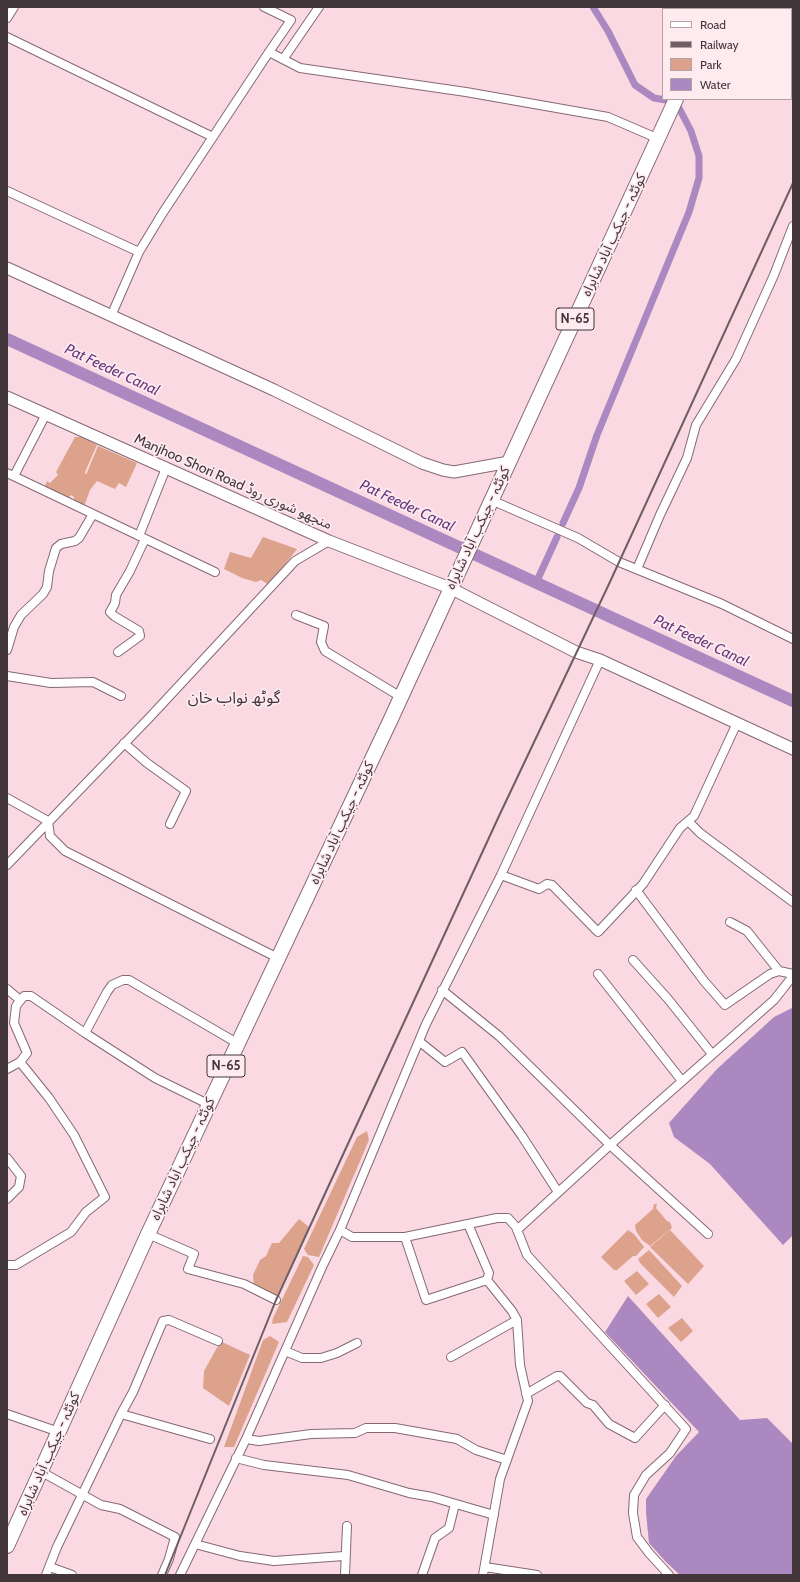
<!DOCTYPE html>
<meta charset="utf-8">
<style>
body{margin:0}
#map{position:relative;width:800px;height:1582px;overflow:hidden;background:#fad9e3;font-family:Cabin,sans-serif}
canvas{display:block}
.frame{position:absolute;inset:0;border:8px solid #42363a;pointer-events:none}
.legend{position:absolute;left:662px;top:8px;width:130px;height:92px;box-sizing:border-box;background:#feebf0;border:1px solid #b3a3a7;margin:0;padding:5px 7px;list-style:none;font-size:12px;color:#42363a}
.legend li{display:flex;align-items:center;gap:8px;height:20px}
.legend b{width:20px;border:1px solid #b3a3a7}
</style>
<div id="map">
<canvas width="800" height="1582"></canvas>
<div class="frame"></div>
<ul class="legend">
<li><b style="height:5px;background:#fff"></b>Road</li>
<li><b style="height:5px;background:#6e5d62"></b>Railway</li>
<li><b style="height:11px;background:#dda28b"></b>Park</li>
<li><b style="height:11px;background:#ac88c0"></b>Water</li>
</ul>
</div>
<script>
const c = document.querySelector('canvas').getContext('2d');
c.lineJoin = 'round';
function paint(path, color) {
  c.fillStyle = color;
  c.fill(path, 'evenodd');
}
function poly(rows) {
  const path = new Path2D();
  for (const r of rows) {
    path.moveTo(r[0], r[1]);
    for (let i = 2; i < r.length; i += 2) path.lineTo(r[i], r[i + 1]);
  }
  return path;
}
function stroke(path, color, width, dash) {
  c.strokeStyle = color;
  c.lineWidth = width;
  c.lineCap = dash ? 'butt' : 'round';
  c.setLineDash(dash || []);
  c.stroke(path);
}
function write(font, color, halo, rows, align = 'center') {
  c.font = font + ' Cabin,"Noto Sans Arabic",sans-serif';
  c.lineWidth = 3.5;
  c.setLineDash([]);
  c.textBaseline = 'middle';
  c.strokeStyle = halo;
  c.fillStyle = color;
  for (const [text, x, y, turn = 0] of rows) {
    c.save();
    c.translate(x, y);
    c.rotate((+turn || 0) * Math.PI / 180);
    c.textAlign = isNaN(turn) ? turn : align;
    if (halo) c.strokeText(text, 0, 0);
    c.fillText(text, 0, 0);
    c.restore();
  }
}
paint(poly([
 [75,437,83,437,97,445,85,472,86,475,98,446,137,463,126,487,119,483,115,489,97,481,90,490,85,504,80,507,74,503,74,497,71,495,68,498,56,495,53,490,47,491,45,486,47,481,50,483,58,475,56,472],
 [263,537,297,549,269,585,261,580,256,582,242,578,224,569,230,552,251,558],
 [367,1131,369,1140,319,1257,308,1255,304,1249,357,1137],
 [654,1204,657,1204,656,1208,667,1221,670,1222,672,1228,650,1246,642,1240,636,1231,635,1225,653,1209],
 [299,1219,309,1227,276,1297,254,1287,253,1275,260,1260,266,1256,272,1243,279,1243],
 [628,1230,634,1234,644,1247,636,1256,633,1256,617,1270,614,1270,601,1257],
 [670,1230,704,1266,688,1284,650,1247],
 [649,1250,682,1286,674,1297,640,1263,638,1259],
 [303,1256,308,1257,314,1265,287,1322,272,1324,273,1318],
 [637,1271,649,1284,636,1295,624,1281],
 [659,1294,671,1307,658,1318,646,1304],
 [682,1318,693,1331,681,1342,668,1328],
 [270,1336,279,1342,234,1447,224,1447,263,1340],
 [222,1342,250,1355,229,1406,203,1388,204,1371,219,1344]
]), '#dda28b');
paint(poly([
 [792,1008,793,1235,783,1245,710,1164,674,1137,669,1123,717,1069,774,1017],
 [628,1296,740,1420,767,1418,793,1444,793,1575,680,1575,666,1562,649,1543,646,1513,646,1499,676,1456,699,1432,605,1332]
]), '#ac88c0');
stroke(poly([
 [563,523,579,488,597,435,689,212,699,178,699,156,691,131,679,108,666,100,654,98,635,85,608,31,593,7],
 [536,583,557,537]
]), '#ac88c0', 7);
stroke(poly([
 [7,339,793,701]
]), '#ac88c0', 12);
const street = poly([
 [264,7,291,20,269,52],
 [7,18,14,7],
 [7,37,213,137],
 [284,58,319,7],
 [7,191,139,252],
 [111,316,139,252,162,214,269,52,300,68,466,92,608,117,659,139],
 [7,473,215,572],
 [14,476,46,414],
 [491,500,578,538,619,562,722,604,793,639],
 [139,536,166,468],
 [637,569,660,515,687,458,696,425,736,359,774,275,793,226],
 [296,615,324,626,321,642,325,651,401,697],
 [7,650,14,627,21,615,43,594,47,587,49,571,56,548,61,544,75,541,79,538,93,514],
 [118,652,140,636,139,631,114,616,110,612,115,603,116,595,130,571,145,539],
 [7,676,51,683,93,682,121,696],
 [124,743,147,763,186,791,170,824],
 [7,798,48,821,50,836,65,851,278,958],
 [688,821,700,833,793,902],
 [7,865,150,717,295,561,329,541],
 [501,875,539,889,547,884,552,885,598,932,643,884,680,828,694,816,737,723],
 [636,890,704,981,725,1005,770,974,779,971,793,974],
 [730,922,747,931,779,971],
 [633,960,668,999,712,1054],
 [598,974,682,1081],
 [7,989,20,1000],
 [442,990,499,1036,610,1145,517,1230],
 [85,1033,107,992,112,985,123,980,129,980,237,1043],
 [420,1042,445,1062,462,1052,522,1136,558,1192],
 [20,1062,27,1053,14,1023,16,1006,24,996,31,996,85,1033,155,1078,208,1104],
 [7,1069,20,1062,49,1098,74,1135,105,1197,86,1212,71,1232,16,1265,7,1265],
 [7,1158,21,1176,19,1187,7,1199],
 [468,1224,489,1273,487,1280,512,1311,517,1320,520,1365,528,1401,500,1479,483,1575],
 [340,1230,352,1237,405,1237,497,1218,508,1218,516,1227,527,1255,686,1429,670,1453,646,1475,634,1495,633,1513,637,1537,649,1553,669,1575],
 [148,1234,194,1254,188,1269,244,1284,276,1300],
 [708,1234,610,1145,774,1000,793,976],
 [405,1237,426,1300,487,1280],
 [285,1351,302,1358,321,1358,337,1353,357,1343],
 [451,1357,517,1320],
 [526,1394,557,1376,560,1376,587,1403,593,1405,609,1424,635,1438,665,1405],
 [7,1414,59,1432],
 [121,1414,210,1439],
 [246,1439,259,1441,311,1434,355,1433,366,1428,395,1428,457,1439,476,1450,507,1460],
 [236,1458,264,1465,348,1475,409,1493,432,1497,494,1515],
 [40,1471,101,1505,120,1509,175,1537,169,1559,162,1575],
 [195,1544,240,1556,274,1561,344,1556],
 [50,1567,72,1575],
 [485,1567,537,1575],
 [46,1575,57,1547,121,1414,133,1392,163,1321,169,1320,218,1341],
 [180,1575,246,1439,323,1265,340,1230,426,1024,501,875,600,660],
 [345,1575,347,1526],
 [422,1575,435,1538,449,1528,455,1504]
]);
const secondary = poly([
 [7,268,274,390,422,463,443,470,454,472,509,462],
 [7,397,329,541,450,588,576,652,600,660,793,749]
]);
const highway = poly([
 [714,9,715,7],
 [7,1546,148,1234,390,721,676,99]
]);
stroke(street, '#856972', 10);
stroke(secondary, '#856972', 13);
stroke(highway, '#856972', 16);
stroke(street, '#fff', 8);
stroke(secondary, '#fff', 11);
stroke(highway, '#fff', 14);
stroke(poly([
 [165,1575,276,1300,499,816,609,584,793,183]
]), '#6e5d62', 2);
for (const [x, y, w] of [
 [575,319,38],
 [226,1066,38]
]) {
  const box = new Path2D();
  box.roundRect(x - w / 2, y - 11, w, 22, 3);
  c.fillStyle = '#feebf0';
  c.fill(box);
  stroke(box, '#42363a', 1);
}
write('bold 13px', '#42363a', null, [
 ["N-65",575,319],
 ["N-65",226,1066]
]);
write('14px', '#42363a', '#feebf0', [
 ["کوئٹہ - جیکب آباد شاہراہ",614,235,-65],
 ["Manjhoo Shori Road منجھو شوری روڈ",233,482,24],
 ["کوئٹہ - جیکب آباد شاہراہ",478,528,-65],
 ["کوئٹہ - جیکب آباد شاہراہ",342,823,-65],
 ["کوئٹہ - جیکب آباد شاہراہ",183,1159,-65],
 ["کوئٹہ - جیکب آباد شاہراہ",49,1454,-66]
]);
write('italic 15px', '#66387d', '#feebf0', [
 ["Pat Feeder Canal",112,370,25],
 ["Pat Feeder Canal",407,506,25],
 ["Pat Feeder Canal",701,641,25]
]);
write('16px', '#42363a', '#feebf0', [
 ["گوٹھ نواب خان",234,698]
]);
</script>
